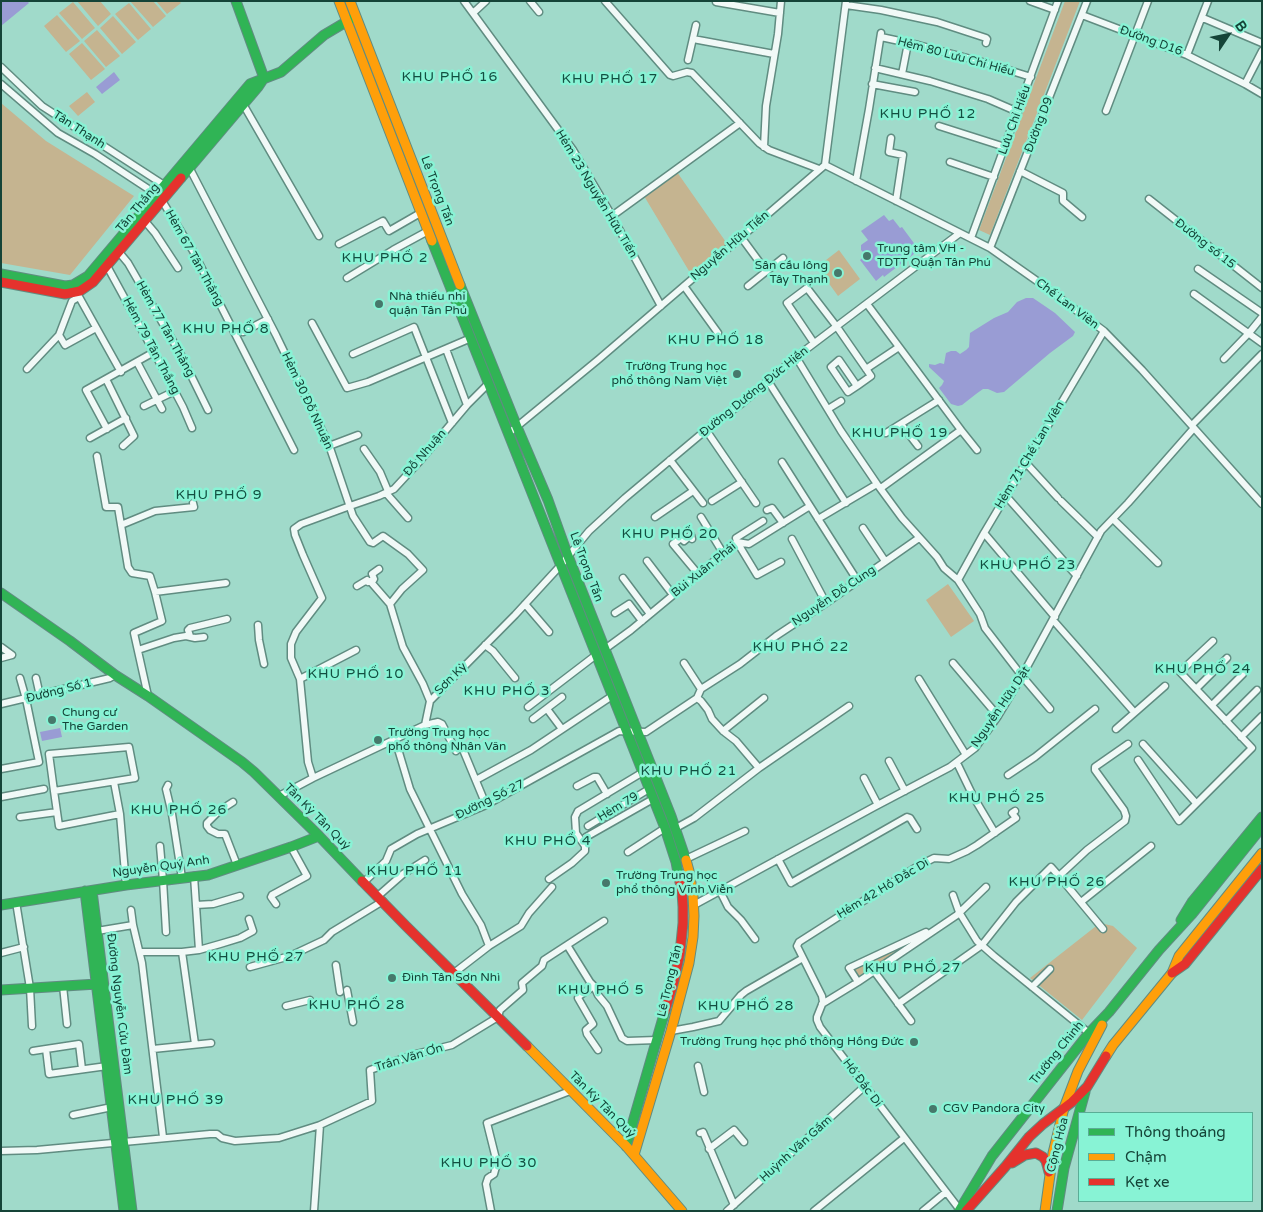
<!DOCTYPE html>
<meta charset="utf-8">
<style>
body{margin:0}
#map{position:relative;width:1263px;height:1212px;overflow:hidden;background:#a0daca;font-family:"Varela Round",sans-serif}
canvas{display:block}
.frame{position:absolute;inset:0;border:2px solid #154438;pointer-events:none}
.legend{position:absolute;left:1078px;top:1112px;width:175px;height:90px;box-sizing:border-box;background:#88f3d5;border:1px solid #5aad96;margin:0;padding:6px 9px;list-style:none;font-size:15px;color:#154438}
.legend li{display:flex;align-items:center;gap:10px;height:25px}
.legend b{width:25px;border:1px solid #5aad96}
.north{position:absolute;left:1203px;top:10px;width:50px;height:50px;-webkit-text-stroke:4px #88f3d5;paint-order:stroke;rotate:56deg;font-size:14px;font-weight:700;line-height:20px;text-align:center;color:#154438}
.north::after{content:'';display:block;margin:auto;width:18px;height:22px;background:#154438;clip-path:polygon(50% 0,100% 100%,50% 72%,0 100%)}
</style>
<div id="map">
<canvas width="1263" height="1212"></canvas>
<div class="frame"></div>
<ul class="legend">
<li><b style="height:6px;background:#30b455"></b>Thông thoáng</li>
<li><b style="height:6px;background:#ff9f0a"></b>Chậm</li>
<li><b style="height:6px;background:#e5322d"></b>Kẹt xe</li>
</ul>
<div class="north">B</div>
</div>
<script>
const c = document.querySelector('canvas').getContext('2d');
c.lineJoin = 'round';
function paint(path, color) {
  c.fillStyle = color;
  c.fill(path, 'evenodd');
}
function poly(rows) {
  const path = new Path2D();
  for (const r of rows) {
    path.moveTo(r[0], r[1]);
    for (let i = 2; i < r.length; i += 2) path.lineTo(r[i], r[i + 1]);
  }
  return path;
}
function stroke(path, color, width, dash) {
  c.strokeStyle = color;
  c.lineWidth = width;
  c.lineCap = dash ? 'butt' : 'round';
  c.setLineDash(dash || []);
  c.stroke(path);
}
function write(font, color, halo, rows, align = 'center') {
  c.font = font + ' "Varela Round",sans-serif';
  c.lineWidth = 5;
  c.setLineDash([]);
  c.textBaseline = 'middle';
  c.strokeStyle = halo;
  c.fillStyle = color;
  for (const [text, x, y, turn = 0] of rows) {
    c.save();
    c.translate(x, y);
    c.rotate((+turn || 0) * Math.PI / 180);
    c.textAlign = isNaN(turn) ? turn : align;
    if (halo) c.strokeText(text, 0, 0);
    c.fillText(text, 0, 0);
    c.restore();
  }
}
paint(poly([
 [77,1,100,1,111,14,98,26],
 [130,1,153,1,166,16,153,27],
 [156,1,179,1,181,3,167,14],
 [1065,1,1080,1,990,235,979,230],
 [73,2,95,28,82,39,59,13],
 [129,3,151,29,138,40,115,14],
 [57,15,80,41,66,52,44,26],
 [113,16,136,42,122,54,100,28],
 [97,30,120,56,106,67,84,41],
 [82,43,105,69,91,80,69,54],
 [87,92,95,102,78,116,69,106],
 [1,103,46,141,134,196,70,275,1,263],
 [677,172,728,245,692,276,644,196],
 [839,250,860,279,838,296,817,267],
 [948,584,974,621,951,637,926,600],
 [1100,923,1113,926,1137,948,1082,1020,1030,978],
 [911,941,859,976,855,969]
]), '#c5b490');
paint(poly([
 [2,1,27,1,29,3,1,26],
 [114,72,120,80,102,94,96,87],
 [884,215,889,221,893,219,900,228,902,227,919,250,884,277,883,275,876,281,860,260,866,255,861,250,861,245,868,240,861,231],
 [1026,298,1033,298,1055,313,1075,332,1073,336,1050,353,1004,392,997,393,988,389,983,389,976,394,962,405,958,406,951,404,939,388,942,385,944,381,929,367,929,364,935,365,940,363,944,364,946,353,951,351,956,351,960,354,966,350,969,347,970,333,994,318,1008,312,1017,302],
 [60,728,62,737,42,741,40,732]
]), '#999cd4');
const street = poly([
 [464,1,573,150,612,216,661,306],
 [530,1,539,12],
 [605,1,670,75,673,76,687,72,692,73,759,143,769,150,819,169],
 [1030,1,1055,10],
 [716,2,780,13],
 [846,5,881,10,937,22,986,38,987,39,986,43],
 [473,13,486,1],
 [1082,15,1187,55,1245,84,1262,94],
 [1203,18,1262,43],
 [881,37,918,45,986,63,1031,77],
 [693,39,774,54],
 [1187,55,1208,1],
 [688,60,696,25],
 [1,67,42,106,164,185],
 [875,68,930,81,988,99,1018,112],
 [902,74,908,43],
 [1,84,58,133,95,154,156,194],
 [872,84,915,92],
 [1245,84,1262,51],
 [243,104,319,236],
 [1106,111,1148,1],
 [939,126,1005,147],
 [891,138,889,152,903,155,896,201],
 [764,147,766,106,778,34,781,1],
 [950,162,994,177],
 [825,165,990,248,1037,281,1104,331,1142,370,1262,504],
 [189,167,276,335,329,445,353,516,370,542,373,543,383,536,408,554,423,570,402,589,390,604,403,647,423,684,430,701],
 [1020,171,1063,193,1063,201,1082,217],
 [856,181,869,109,881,33],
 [161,199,193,251,294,450],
 [1149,199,1262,288],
 [612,216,740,123],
 [144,220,155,233,178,268],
 [741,237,766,271],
 [971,238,1058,1],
 [339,244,383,221,389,231,422,212],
 [990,248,1087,1],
 [118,251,128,263,181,355,208,410],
 [107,266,154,352,183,407,192,428],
 [1198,269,1262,313],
 [347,278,393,250,428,231],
 [684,286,718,333],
 [748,286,783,258],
 [1194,294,1262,343],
 [78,295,121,372],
 [867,304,961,430,977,450],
 [312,323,347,388,368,382,471,338],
 [243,332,268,319],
 [59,335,65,345,96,328],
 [814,343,787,303,807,288,837,327,871,376,857,386,848,392,831,367,839,360,857,386],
 [446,349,467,405],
 [353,354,414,327,452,423],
 [796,357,841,431,877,484,902,518,937,557,944,568,958,580,980,614,985,628,1022,676,1050,709],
 [1224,359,1249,333,1262,317],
 [137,362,162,409],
 [27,369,59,335,72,301,79,297],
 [866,369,899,347],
 [106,379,134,436,123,446],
 [768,381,846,503],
 [144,406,175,391],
 [828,409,841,401],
 [901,424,918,446],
 [1192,425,1262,354],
 [107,429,86,390,154,352],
 [706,430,756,503],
 [509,433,599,359,825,165,846,1],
 [886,433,939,400],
 [90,438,126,418],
 [329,446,358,435],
 [364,449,380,472,388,491],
 [97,456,106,507,118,507,128,567,132,573,150,576,155,592,162,621,134,633,148,696],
 [670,460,703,503],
 [782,462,857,580],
 [1026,463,1058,498],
 [881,488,961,430],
 [386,493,408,518],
 [1006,496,1077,576],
 [712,501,742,482],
 [1061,501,1098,537],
 [767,510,772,508,783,523],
 [655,517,693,491],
 [701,517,723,553],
 [818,519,877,484],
 [1113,519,1158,563],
 [763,521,736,538,737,542,757,575,781,562],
 [121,525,155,511,194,507,193,503],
 [863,528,885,561],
 [984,533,1055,617],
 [692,539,691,535,684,541,681,538,673,544,698,574],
 [792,539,826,603],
 [647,561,673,595],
 [623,578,650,614],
 [958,580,984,533,1104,331],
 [372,582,374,579,372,574,379,569],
 [357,586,367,580,368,582,370,581,390,604],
 [155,592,226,583],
 [525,604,549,632],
 [615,613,629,604,642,621],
 [1053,620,1134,712],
 [258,625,259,640,264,664],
 [190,636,188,630,190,628,227,619],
 [485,645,493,651,515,678],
 [1,647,12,655],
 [605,649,631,630,737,542,749,544,810,506],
 [138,650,174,638,186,636,195,638,204,637],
 [1,658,12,655],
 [684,663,701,689],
 [953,663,998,716],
 [36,678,40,696],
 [300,679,356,650],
 [919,679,966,755],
 [1196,689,1227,658],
 [1,704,110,678,115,675],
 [1212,705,1243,674],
 [528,707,596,655],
 [547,709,562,729],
 [533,719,562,697],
 [1226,721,1257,690],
 [425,725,438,722,442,724,456,751],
 [1116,729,1165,686],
 [723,731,764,698],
 [1241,737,1262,716],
 [395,739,410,789,462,894,481,925,489,946],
 [1143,744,1196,803],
 [464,752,486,805],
 [1138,760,1179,821,1252,748,1180,672,1213,641],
 [889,761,905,791],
 [957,763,973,796,995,833],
 [759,768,849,706],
 [1,769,39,762,26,699,20,678],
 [1008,775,1035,757,1095,709],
 [313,778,308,762,300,679,291,658,291,644,296,632,322,598,303,555,295,535,294,529,301,524,350,506,379,496,394,489,418,463,467,405,489,383],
 [864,778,878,805],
 [476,780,531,750,612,696],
 [114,782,120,814,126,885],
 [168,785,166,789,172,814,182,878],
 [577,786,594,777,597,777,607,794],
 [54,791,135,778,129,747,49,754,54,791,59,826,120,814],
 [279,796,313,778,425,725,430,701,515,615,560,566,589,531,625,498,706,430,741,404,796,357,960,233],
 [1,797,44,789],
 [233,802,219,811,207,823,207,826,210,830,218,834,225,834,237,865],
 [20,817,57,812],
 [588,826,649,789],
 [676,828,694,818,759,768,736,741,723,731,712,719,708,710,701,701,697,698],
 [586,837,653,799],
 [160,846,163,880,166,932],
 [628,852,665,828],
 [686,859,745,831],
 [778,859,791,883,907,817,910,818,917,829],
 [194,876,199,950],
 [1059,876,1103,929],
 [549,879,572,863,585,851,585,846,576,833,575,817,578,811,643,772],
 [364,882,386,861,391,849,417,834,486,805,619,731,646,732,697,698,701,689,740,664,776,636,826,603,919,538],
 [720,891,728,907,741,920,755,939],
 [953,895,959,912,977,941,994,956,1089,1033],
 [378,896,403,874,425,860],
 [16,902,30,988,32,1026],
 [1081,902,1151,846],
 [276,904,271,897,272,895,307,876,291,847],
 [196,905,213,904,240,896],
 [694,905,874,807,950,767,975,748,998,716,1022,676,1101,531,1128,503,1194,428],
 [131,910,133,925,142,963,163,1137],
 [97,931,133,925],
 [567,945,590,982,594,986,598,995,607,1006,622,1038,627,1041,657,1040],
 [140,952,182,952,199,950,220,944,240,938,253,931,249,919],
 [182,952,195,1044],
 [1,953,24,947],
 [336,965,340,992],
 [250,967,290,956,324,940,332,932,383,901],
 [874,971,911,1021],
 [454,973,489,946,521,926,529,913,552,887],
 [858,982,849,968,926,932],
 [63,986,67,1024],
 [594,986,579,996,578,998,593,1024,586,1030,587,1034,598,1050],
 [1032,987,1050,969],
 [347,990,353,1022],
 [822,1004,858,982,957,915,986,887],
 [898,1004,982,945,1016,902,1051,867,1059,876,1087,850,1125,821,1126,816,1124,810,1095,770,1095,767,1128,744],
 [286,1006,310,1000],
 [671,1031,693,1027,719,1021,741,995,746,991,803,958],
 [153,1049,211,1043],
 [33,1051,46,1049],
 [698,1066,704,1092],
 [82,1069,79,1044,46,1049,49,1074,107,1066],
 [73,1115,112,1107],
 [700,1133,703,1132,734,1205],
 [709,1149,734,1130,744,1142],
 [1,1151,37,1150,210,1134,217,1134,222,1138,235,1141,263,1139,279,1138,320,1125,372,1101,370,1070,416,1054,452,1045,498,1017,500,1010,523,990,522,983,542,966,544,960,604,921],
 [960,1210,820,1027,817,1020,817,1017,823,1002,822,996,797,946,799,942,918,866,934,858,949,859,967,851,977,845,1016,818,1012,813,1015,811],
 [314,1211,320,1125],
 [491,1211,486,1184,488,1178,494,1174,497,1163,487,1123,570,1091],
 [727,1211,865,1086],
 [814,1211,904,1138],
 [923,1211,946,1192]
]);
const fast = poly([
 [236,1,264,78],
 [181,178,258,87,264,78],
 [432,241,665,828,676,862,679,878],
 [1,274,65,286,73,285,88,276,250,84,281,72,324,35,351,19],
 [460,285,517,427,548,500,568,556,671,816,686,860],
 [1,593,70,641,115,675,148,696,242,762,254,772,319,836,362,881],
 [85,891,124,1211],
 [92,891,132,1211],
 [1,905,126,885,208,875,291,847,319,836],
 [1181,920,1192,902,1262,817],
 [1,990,97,984,102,985],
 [626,1146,665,1011],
 [959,1211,992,1156,1089,1033,1109,1012,1159,950,1192,914,1262,827],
 [1057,1211,1064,1168,1085,1092]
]);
const slow = poly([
 [339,1,432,241],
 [350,1,460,285],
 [527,1046,626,1146,682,1211],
 [1106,1056,1113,1045,1172,973,1179,956,1262,853],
 [634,1155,671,1031,689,963,693,937,694,916,693,895,689,871,686,860],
 [1045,1211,1053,1153,1064,1108,1078,1071,1102,1025]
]);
const jam = poly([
 [1,282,65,294,80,291,93,282,181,178],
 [362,881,406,926,527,1046],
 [1172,973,1185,964,1262,869],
 [665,1011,674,981,680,953,683,923,683,907,682,891,679,878],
 [1012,1163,1025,1155,1036,1153,1043,1157,1046,1161,1049,1172],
 [966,1211,1005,1167,1029,1137,1043,1124,1072,1102,1087,1087,1106,1056]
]);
stroke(street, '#608c81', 9);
stroke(fast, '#608c81', 11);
stroke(slow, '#608c81', 11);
stroke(jam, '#608c81', 11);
stroke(street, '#f1f9f7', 6);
stroke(fast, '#30b455', 9);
stroke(slow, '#ff9f0a', 9);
stroke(jam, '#e5322d', 9);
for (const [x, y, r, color] of [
 [867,256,5,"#46786b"],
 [838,273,5,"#46786b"],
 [379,304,5,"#46786b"],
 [737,374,5,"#46786b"],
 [52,720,5,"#46786b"],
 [378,740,5,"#46786b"],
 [606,883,5,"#46786b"],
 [392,978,5,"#46786b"],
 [914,1042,5,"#46786b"],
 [933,1109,5,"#46786b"]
]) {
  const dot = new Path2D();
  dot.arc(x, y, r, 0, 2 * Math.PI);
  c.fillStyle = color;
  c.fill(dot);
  stroke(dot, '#88f3d5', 2);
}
write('12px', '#154438', '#88f3d5', [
 ["Đường D16",1151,41,20],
 ["Hẻm 80 Lưu Chí Hiếu",956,57,15],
 ["Lưu Chí Hiếu",1015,120,-70],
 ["Đường D9",1039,125,-69],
 ["Tân Thạnh",79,130,33],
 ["Lê Trọng Tấn",437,191,69],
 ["Hẻm 23 Nguyễn Hữu Tiến",596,194,59],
 ["Tân Thắng",138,208,-50],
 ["Đường số 15",1205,244,38],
 ["Nguyễn Hữu Tiến",730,246,-41],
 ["Hẻm 67 Tân Thắng",194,258,61],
 ["Chế Lan Viên",1067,304,37],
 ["Hẻm 77 Tân Thắng",165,329,61],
 ["Hẻm 79 Tân Thắng",151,346,62],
 ["Đường Dương Đức Hiền",754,392,-39],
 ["Hẻm 30 Đỗ Nhuận",307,401,65],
 ["Đỗ Nhuận",425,453,-49],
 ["Hẻm 71 Chế Lan Viên",1030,455,-59],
 ["Lê Trọng Tấn",586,567,69],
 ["Bùi Xuân Phái",704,570,-39],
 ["Nguyễn Đỗ Cung",834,596,-34],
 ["Sơn Kỳ",451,679,-45],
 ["Đường Số 1",59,691,-14],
 ["Nguyễn Hữu Dật",1001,707,-56],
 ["Đường Số 27",490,800,-26],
 ["Hẻm 79",618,807,-31],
 ["Tân Kỳ Tân Quý",317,817,45],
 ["Nguyễn Quý Anh",161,867,-8],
 ["Hẻm 42 Hồ Đắc Di",883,889,-31],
 ["Lê Trọng Tấn",670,981,-77],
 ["Đường Nguyễn Cửu Đàm",119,1004,83],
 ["Trường Chinh",1057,1053,-51],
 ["Trần Văn Ơn",409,1058,-17],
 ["Hồ Đắc Di",862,1083,53],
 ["Tân Kỳ Tân Quý",602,1105,45],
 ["Cộng Hòa",1058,1145,-76],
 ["Huỳnh Văn Gấm",796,1149,-42]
]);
write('12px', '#154438', '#88f3d5', [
 ["Trung tâm VH -",877,249],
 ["TDTT Quận Tân Phú",877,263],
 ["Sân cầu lông",828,266,"right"],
 ["Tây Thạnh",828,280,"right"],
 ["Nhà thiếu nhi",389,297],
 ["quận Tân Phú",389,311],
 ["Trường Trung học",727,367,"right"],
 ["phổ thông Nam Việt",727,381,"right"],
 ["Chung cư",62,713],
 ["The Garden",62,727],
 ["Trường Trung học",388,733],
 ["phổ thông Nhân Văn",388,747],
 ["Trường Trung học",616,876],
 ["phổ thông Vĩnh Viễn",616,890],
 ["Đình Tân Sơn Nhì",402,978],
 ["Trường Trung học phổ thông Hồng Đức",904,1042,"right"],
 ["CGV Pandora City",943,1109]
], 'left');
c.letterSpacing = '1px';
write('14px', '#134f41', '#88f3d5', [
 ["KHU PHỐ 16",450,77],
 ["KHU PHỐ 17",610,79],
 ["KHU PHỐ 12",928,114],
 ["KHU PHỐ 2",385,258],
 ["KHU PHỐ 8",226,329],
 ["KHU PHỐ 18",716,340],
 ["KHU PHỐ 19",900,433],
 ["KHU PHỐ 9",219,495],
 ["KHU PHỐ 20",670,534],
 ["KHU PHỐ 23",1028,565],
 ["KHU PHỐ 22",801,647],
 ["KHU PHỐ 24",1203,669],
 ["KHU PHỐ 10",356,674],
 ["KHU PHỐ 3",507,691],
 ["KHU PHỐ 21",689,771],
 ["KHU PHỐ 25",997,798],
 ["KHU PHỐ 26",179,810],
 ["KHU PHỐ 4",548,841],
 ["KHU PHỐ 11",415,871],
 ["KHU PHỐ 26",1057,882],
 ["KHU PHỐ 27",256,957],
 ["KHU PHỐ 27",913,968],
 ["KHU PHỐ 5",601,990],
 ["KHU PHỐ 28",357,1005],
 ["KHU PHỐ 28",746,1006],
 ["KHU PHỐ 39",176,1100],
 ["KHU PHỐ 30",489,1163]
]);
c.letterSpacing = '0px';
</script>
